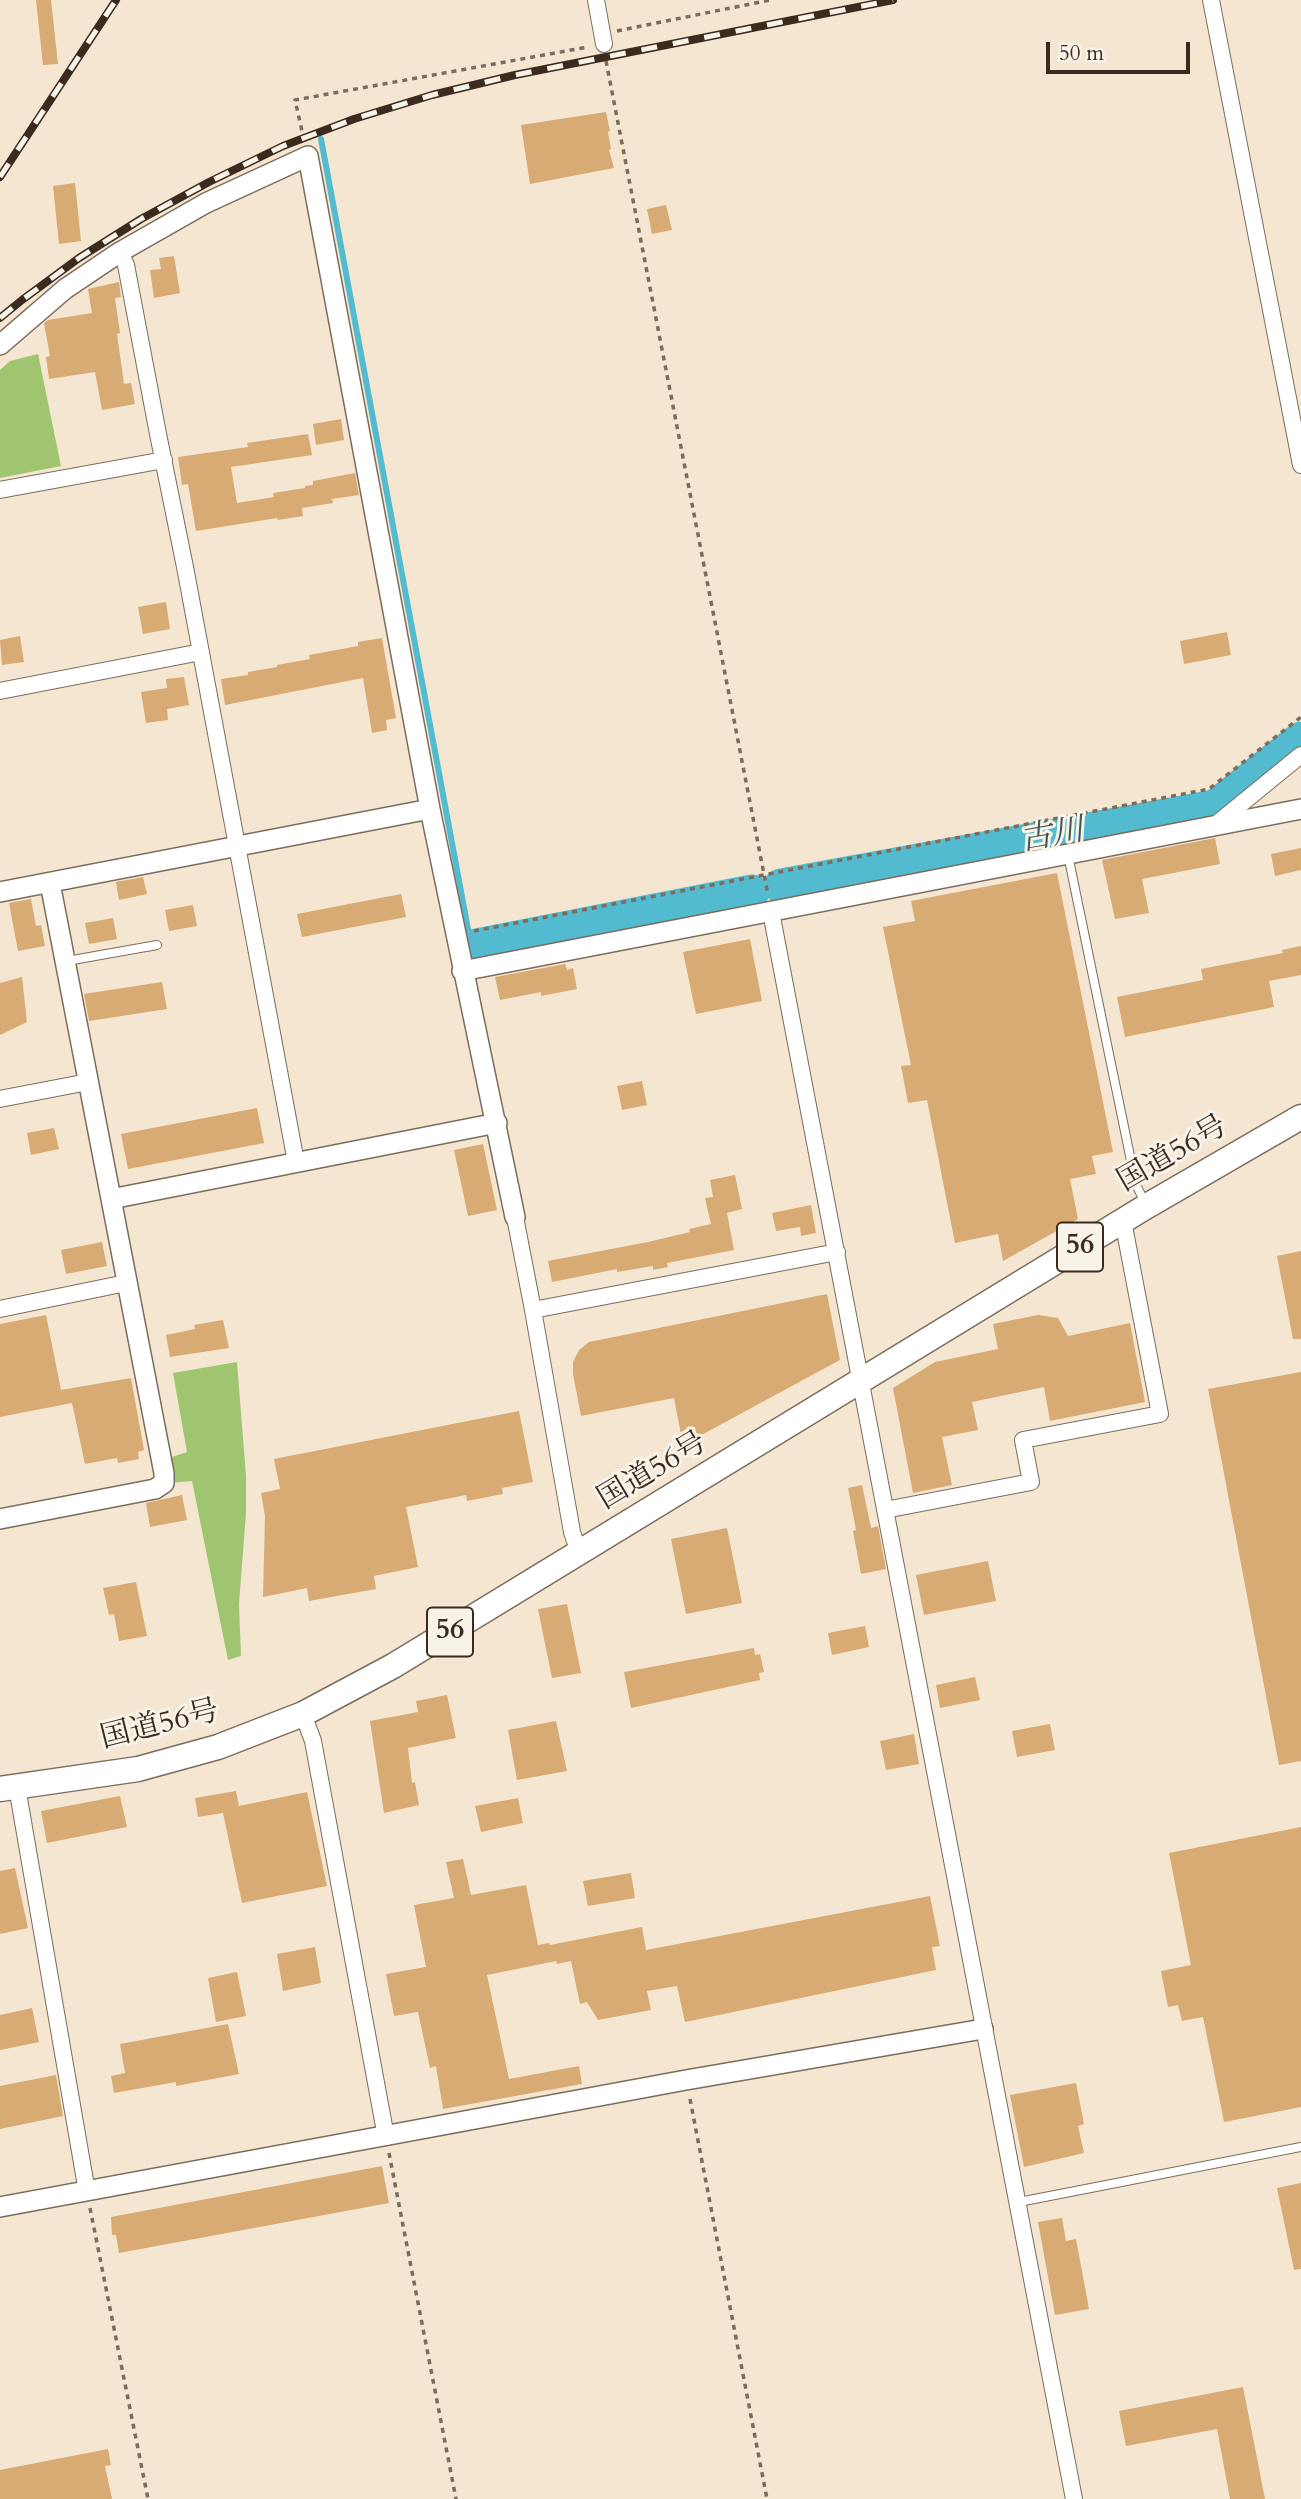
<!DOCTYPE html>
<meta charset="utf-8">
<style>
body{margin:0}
#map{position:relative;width:1301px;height:2499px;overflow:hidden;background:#f5e6d1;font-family:Cardo,serif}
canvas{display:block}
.scale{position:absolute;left:1046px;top:42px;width:144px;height:32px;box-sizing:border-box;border:4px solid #3b2a1e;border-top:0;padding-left:9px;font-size:21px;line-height:24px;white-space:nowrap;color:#3b2a1e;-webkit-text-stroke:5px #f7f3e8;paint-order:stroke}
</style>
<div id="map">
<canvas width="1301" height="2499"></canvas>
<div class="scale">50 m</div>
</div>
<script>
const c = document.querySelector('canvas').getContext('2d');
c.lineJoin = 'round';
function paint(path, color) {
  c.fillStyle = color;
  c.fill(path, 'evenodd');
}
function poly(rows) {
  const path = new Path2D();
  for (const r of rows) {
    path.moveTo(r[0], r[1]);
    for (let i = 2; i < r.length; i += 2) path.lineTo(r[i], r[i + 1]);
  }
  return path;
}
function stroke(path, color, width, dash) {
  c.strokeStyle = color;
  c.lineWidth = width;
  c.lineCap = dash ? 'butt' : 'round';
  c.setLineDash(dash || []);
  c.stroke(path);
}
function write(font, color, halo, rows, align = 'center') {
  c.font = font + ' Cardo,"Noto Serif JP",serif';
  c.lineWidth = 6;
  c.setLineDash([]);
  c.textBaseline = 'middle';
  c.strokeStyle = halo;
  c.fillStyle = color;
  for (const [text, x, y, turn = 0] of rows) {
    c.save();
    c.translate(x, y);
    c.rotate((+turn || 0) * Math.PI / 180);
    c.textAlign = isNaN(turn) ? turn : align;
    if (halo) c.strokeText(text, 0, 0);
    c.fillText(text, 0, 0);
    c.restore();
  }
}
paint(poly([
 [38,354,61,466,0,478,0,370,10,361],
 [237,1362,246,1476,246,1513,239,1604,241,1656,228,1660,192,1481,169,1483,169,1458,187,1452,173,1373]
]), '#a0c570');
stroke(poly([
 [321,139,468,929,477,946]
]), '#52bbcf', 6);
stroke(poly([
 [781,886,1215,807,1301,739],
 [477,946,752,892]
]), '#52bbcf', 35);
paint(poly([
 [36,0,51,0,58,64,43,65],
 [606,112,610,131,608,132,611,149,609,150,614,168,530,184,521,125],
 [75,183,81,241,59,244,53,186],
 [666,205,672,230,652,234,647,209],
 [174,256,180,293,154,298,150,270,161,269,159,258],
 [119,282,121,297,115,298,120,333,117,334,124,384,131,383,135,404,102,410,95,372,49,379,46,357,50,356,44,323,48,320,92,313,88,289],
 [341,419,344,440,316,445,313,424],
 [308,434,312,455,231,467,237,503,274,497,273,493,305,488,305,486,313,485,313,481,355,473,359,495,332,499,333,503,302,508,303,516,278,520,277,518,196,531,188,484,182,485,178,457,248,447,247,443],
 [166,602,170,629,143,634,138,607],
 [1227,632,1231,655,1184,664,1180,641],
 [20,636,24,662,2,665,0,640],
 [382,638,396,718,386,720,387,730,372,733,363,678,225,705,221,679,248,675,248,672,277,667,277,665,310,659,309,655,358,646,358,642],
 [184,677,189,705,167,709,168,720,146,723,141,692,167,688,166,679],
 [1215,838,1220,864,1142,879,1149,913,1115,919,1102,860],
 [1301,848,1301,870,1275,876,1271,854],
 [1057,873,1113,1152,1092,1156,1096,1174,1070,1179,1078,1219,1003,1261,998,1234,955,1243,927,1100,908,1103,901,1066,911,1065,883,927,915,921,911,901],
 [143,877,147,894,119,900,116,882],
 [401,894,406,917,302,937,297,914],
 [31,899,36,926,41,925,45,946,18,951,9,903],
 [193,905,197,926,169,931,165,910],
 [113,918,117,939,89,944,85,923],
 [750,939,762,1001,696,1014,683,952],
 [1301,946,1301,975,1269,981,1274,1007,1125,1037,1117,997,1203,980,1201,969,1283,953,1282,950],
 [565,964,567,970,573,968,577,989,541,996,541,992,500,1000,495,977],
 [22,977,27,1022,0,1035,0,983],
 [162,982,167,1009,89,1021,84,994],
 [642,1081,647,1105,622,1110,617,1086],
 [257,1108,264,1143,128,1169,121,1134],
 [54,1128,59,1149,31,1155,27,1133],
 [483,1144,497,1210,468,1216,454,1150],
 [735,1175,742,1209,727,1213,734,1250,667,1263,668,1267,653,1270,653,1266,617,1272,617,1269,552,1282,548,1261,648,1242,690,1232,689,1229,711,1224,705,1198,713,1197,710,1180],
 [811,1205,816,1233,801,1236,800,1227,776,1231,772,1213],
 [102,1242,107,1266,66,1274,61,1250],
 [1301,1251,1301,1339,1293,1339,1277,1256],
 [827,1294,840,1360,683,1445,674,1398,581,1416,573,1374,573,1362,579,1350,589,1342],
 [46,1315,61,1390,131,1378,144,1450,138,1452,139,1459,118,1463,117,1458,85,1464,72,1403,0,1417,0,1324],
 [1038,1315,1058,1318,1068,1336,1130,1323,1145,1402,1050,1421,1044,1387,972,1402,978,1430,942,1437,952,1485,913,1493,893,1388,935,1362,998,1349,993,1324],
 [223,1320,229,1348,170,1357,166,1335,195,1329,194,1325],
 [1301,1372,1301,1761,1279,1765,1208,1389],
 [519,1411,533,1482,502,1488,503,1494,467,1501,466,1495,406,1507,418,1567,374,1576,376,1589,309,1601,307,1588,263,1597,265,1516,261,1493,280,1489,274,1459],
 [862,1485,871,1528,878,1526,886,1569,861,1574,853,1531,856,1530,848,1488],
 [182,1495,187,1520,150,1527,146,1503],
 [727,1528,742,1603,686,1614,671,1539],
 [988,1561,996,1601,924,1615,916,1575],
 [136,1582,147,1636,119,1641,114,1614,109,1615,103,1588],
 [567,1604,581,1673,552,1678,538,1609],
 [865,1626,869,1647,832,1655,828,1633],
 [754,1648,755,1655,760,1654,764,1672,759,1673,760,1680,631,1708,624,1672],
 [975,1677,980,1700,940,1708,936,1685],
 [447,1695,456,1738,408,1748,412,1783,415,1782,419,1805,384,1813,370,1721,418,1712,416,1701],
 [556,1721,567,1771,517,1780,508,1730],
 [1050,1724,1055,1750,1017,1757,1012,1731],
 [914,1734,919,1764,886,1770,880,1741],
 [236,1791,239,1806,307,1792,327,1886,242,1903,223,1813,198,1817,195,1798],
 [120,1796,127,1827,47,1843,41,1811],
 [518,1798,523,1823,481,1832,475,1806],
 [1301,1827,1301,2107,1224,2122,1203,2017,1182,2021,1178,2005,1168,2007,1161,1971,1191,1965,1169,1853],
 [463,1859,471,1895,526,1885,538,1945,549,1943,550,1945,642,1927,646,1950,930,1896,940,1946,932,1947,936,1970,685,2022,677,1986,647,1991,651,2010,598,2020,587,2002,580,2004,571,1961,557,1964,556,1961,487,1975,509,2079,579,2066,582,2084,443,2109,436,2066,430,2068,418,2012,394,2016,386,1974,426,1967,414,1905,454,1898,446,1862],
 [15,1868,28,1928,0,1934,0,1871],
 [631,1873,635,1898,588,1906,583,1881],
 [315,1947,321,1983,283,1991,277,1954],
 [237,1972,246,2016,216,2022,208,1978],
 [32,2008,39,2042,0,2050,0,2015],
 [228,2024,239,2074,176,2086,176,2082,114,2093,111,2076,125,2073,120,2044],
 [56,2075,63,2116,0,2129,0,2086],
 [1076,2083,1084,2124,1078,2126,1084,2153,1024,2167,1010,2095],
 [382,2166,389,2203,119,2253,116,2235,112,2235,111,2217],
 [1301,2183,1301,2269,1294,2270,1277,2188],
 [1062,2218,1066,2241,1076,2239,1089,2309,1055,2315,1038,2222],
 [1243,2387,1265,2499,1230,2499,1217,2429,1126,2446,1119,2411],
 [108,2449,111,2465,105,2466,112,2499,0,2499,0,2470]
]), '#d7ab73');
const service = poly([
 [1068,855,1136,1185,1146,1204],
 [67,961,157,945],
 [1019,2202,1301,2147]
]);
const minor = poly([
 [596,0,604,44],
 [1211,0,1301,465],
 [120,252,126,265,158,434,185,567,296,1162],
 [0,490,164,460],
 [0,691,201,652],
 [1214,826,1301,755],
 [771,912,1074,2499],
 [0,1099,88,1082],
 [515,1217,533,1310,837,1252],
 [0,1309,126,1283],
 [533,1310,572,1532,579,1553],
 [885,1510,1031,1482,1023,1440,1160,1414,1123,1221],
 [303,1714,313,1741,386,2137],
 [17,1787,87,2192]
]);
const tertiary = poly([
 [0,345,65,289,120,252,206,203,308,156,430,809,515,1217],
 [0,892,430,809],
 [462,971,1301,809],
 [111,1199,497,1123],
 [0,1519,155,1489,164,1483,164,1473,50,883],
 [0,2207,686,2080,983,2029]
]);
const trunk = poly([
 [0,1789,138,1769,218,1747,303,1714,393,1666,1147,1206,1301,1117]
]);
stroke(service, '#7c6c5d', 10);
stroke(minor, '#7c6c5d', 18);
stroke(tertiary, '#7c6c5d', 22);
stroke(trunk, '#7c6c5d', 27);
stroke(poly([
 [617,31,770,0],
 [606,61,768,895],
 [304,140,295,100,588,47],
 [474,931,1209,789,1301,717],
 [690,2099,767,2499],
 [389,2153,456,2499],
 [90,2208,148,2499]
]), '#7c6c5d', 3.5, [5, 5]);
stroke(service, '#fff', 8);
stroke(minor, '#fff', 16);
stroke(tertiary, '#fff', 19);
stroke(trunk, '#fff', 24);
const rail = poly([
 [0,177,116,0],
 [0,318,22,300,79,258,141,219,209,182,283,146,354,119,432,95,515,75,893,0]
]);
stroke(rail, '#3b2a1e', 8);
stroke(rail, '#f7f3e8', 5, [16]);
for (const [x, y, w] of [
 [1080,1247,46],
 [450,1632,46]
]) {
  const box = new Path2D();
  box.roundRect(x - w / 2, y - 24.5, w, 49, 5);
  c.fillStyle = '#f7f3e8';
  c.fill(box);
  stroke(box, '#3b2a1e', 2);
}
write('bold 28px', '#3b2a1e', null, [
 ["56",1080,1247],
 ["56",450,1632]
]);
write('30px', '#3b2a1e', '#f7f3e8', [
 ["国道56号",1173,1155,-30],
 ["国道56号",653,1472,-31],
 ["国道56号",160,1726,-14]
]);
write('italic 32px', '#425653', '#f7f3e8', [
 ["古川",1052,837,-10]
]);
</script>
